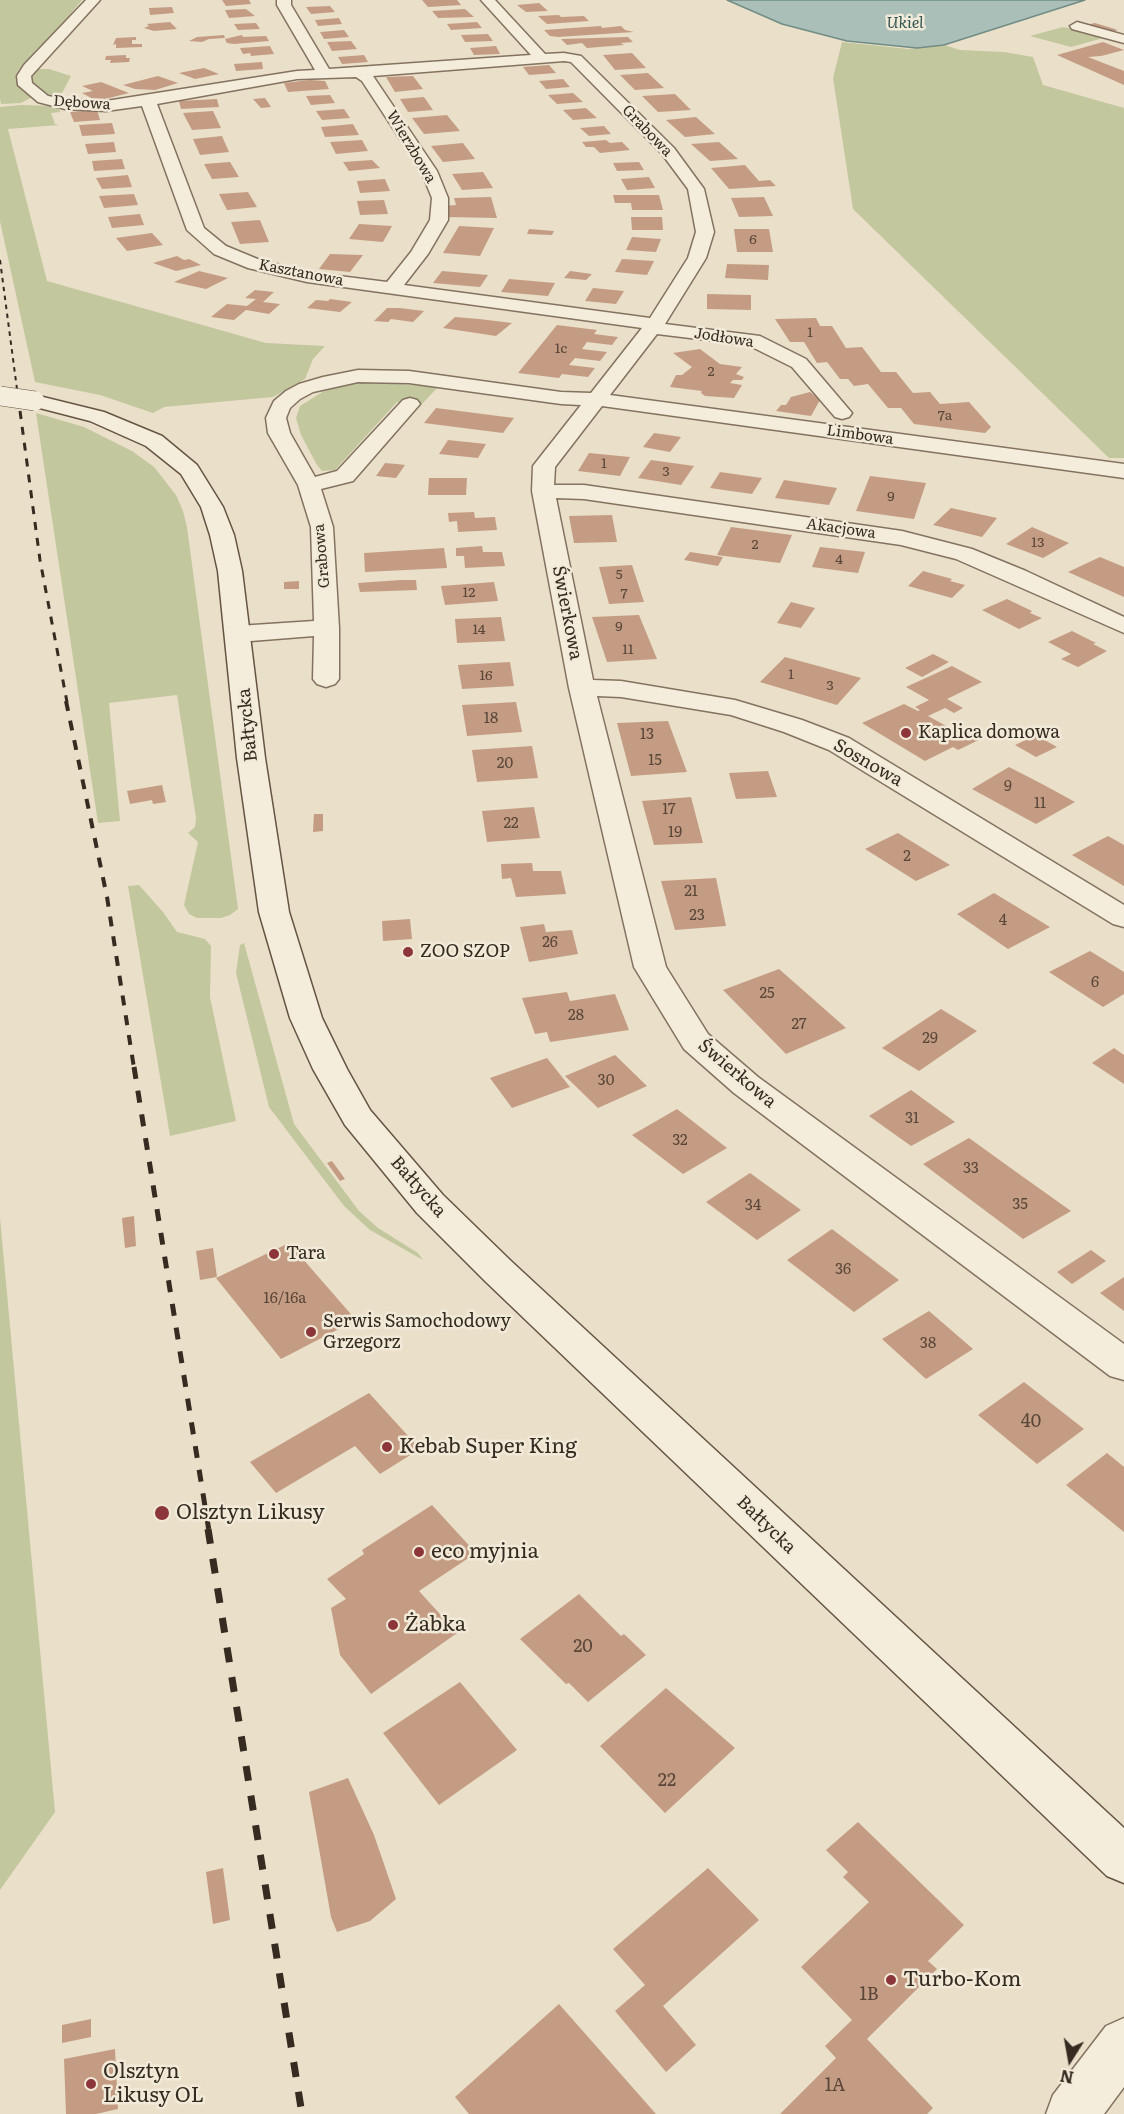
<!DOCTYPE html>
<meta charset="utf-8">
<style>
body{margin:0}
#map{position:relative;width:1124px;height:2114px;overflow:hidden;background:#eadfc9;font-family:Literata,serif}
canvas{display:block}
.north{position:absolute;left:1040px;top:2030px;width:60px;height:60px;-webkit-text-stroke:4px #f2ead8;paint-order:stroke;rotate:191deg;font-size:16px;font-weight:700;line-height:24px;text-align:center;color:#362b21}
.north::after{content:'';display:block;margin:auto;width:21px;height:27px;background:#362b21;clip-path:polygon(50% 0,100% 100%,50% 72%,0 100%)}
</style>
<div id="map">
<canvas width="1124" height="2114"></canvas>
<div class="north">N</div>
</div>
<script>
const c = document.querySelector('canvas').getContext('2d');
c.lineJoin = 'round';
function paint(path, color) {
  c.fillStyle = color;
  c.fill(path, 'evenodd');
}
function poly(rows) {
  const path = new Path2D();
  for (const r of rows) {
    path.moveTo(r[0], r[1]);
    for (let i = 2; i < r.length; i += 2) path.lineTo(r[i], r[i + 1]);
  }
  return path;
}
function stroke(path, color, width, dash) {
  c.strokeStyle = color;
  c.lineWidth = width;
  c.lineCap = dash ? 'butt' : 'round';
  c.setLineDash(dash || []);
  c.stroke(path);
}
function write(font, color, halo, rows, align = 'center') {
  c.font = font + ' Literata,serif';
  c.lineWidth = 5;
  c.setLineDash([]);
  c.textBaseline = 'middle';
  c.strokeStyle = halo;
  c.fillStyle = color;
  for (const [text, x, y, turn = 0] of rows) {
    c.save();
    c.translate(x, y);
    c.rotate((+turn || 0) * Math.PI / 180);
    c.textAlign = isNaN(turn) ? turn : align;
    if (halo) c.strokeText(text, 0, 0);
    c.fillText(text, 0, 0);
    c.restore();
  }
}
paint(poly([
 [0,0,82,0,19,76,23,91,32,97,21,103,1,104,0,99],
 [1063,27,1079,30,1107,37,1071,47,1030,36],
 [842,42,908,49,944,45,960,50,1004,52,1033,57,1043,85,1124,108,1124,458,1109,458,853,209,833,78],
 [37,69,49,69,71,76,62,93,49,96,36,89,30,81],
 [21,105,58,106,60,112,51,113,55,124,59,125,8,129,47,281,266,343,325,346,313,359,305,379,273,397,164,407,153,413,100,395,35,382,0,221,0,107],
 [374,382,438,387,421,405,397,402,335,470,322,471,317,465,301,435,296,418,300,406,324,391,349,384],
 [36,413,84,427,132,451,154,467,176,495,183,511,187,527,238,909,230,915,221,918,197,918,189,914,184,905,198,842,188,833,195,827,196,818,177,695,109,703,120,821,98,823],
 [139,885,163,912,177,932,205,939,211,946,210,997,236,1121,170,1136,128,886],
 [244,943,294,1124,359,1211,378,1228,418,1253,423,1260,370,1230,344,1206,269,1107,236,973,240,945],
 [0,1218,55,1812,0,1890]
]), '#c3c79e');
const water = poly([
 [727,0,1085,0,944,45,917,48,847,41,782,24,727,0]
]);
paint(water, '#a9bfb8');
stroke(water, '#718c85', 1.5);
paint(poly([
 [222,0,249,0,251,4,226,6],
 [422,0,457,0,461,5,428,7],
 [539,3,548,11,526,12,517,5],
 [330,6,335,12,311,14,306,7],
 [172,7,174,13,150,15,149,8],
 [246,9,255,16,229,18,225,10],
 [465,9,474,17,438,18,432,11],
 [559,15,561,17,584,16,589,21,547,24,538,16],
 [339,18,342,24,318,26,315,20],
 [170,22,177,29,154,31,144,28,149,26,147,24],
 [477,22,482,28,451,30,447,24],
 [256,23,260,29,238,30,234,24],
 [1095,23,1118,30,1110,32,1086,25],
 [601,26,602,28,621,26,625,30,634,32,558,37,550,36,544,30],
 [344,30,349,37,324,39,320,32],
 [488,34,493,41,465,42,461,35],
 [224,35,225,38,209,39,202,42,189,41,197,37],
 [242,35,243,37,266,36,269,41,234,44,227,43,225,39],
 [136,37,136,40,132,40,132,44,142,44,142,47,116,48,116,44,113,45,116,38],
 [628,37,633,42,621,43,624,45,587,48,582,43,567,45,561,39],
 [351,41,357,49,332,51,327,42],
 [1103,42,1124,50,1101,56,1088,57,1124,71,1124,85,1057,55],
 [270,46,274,54,251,56,250,53,243,54,240,48],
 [496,46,500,54,474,55,470,48],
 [632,53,646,68,615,70,603,55],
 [126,55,126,58,130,58,129,62,110,63,111,60,105,60,106,56],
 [364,55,368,62,342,64,338,57],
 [262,62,263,69,236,71,234,64],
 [549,65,556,73,529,75,523,67],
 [204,68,219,74,195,79,179,73],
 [648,73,664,88,635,90,620,75],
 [158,76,178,83,155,90,135,89,123,85],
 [413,76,423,89,395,92,386,77],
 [563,79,570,87,546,89,539,81],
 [310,80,325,81,329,89,288,92,284,83],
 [101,82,129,93,97,101,82,93,93,91,82,86],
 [573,93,583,102,557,104,548,95],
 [675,94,691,110,658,112,642,96],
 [330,95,335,103,311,105,306,96],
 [424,97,433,110,408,112,400,99],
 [265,98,271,107,261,108,253,99],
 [217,99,219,107,181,109,179,101],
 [586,108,597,118,573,120,563,110],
 [344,109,350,118,322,120,316,111],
 [97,110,100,120,74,122,70,112],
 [213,111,221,128,192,130,183,113],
 [447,115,460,131,424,134,412,118],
 [696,117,715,134,685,137,666,120],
 [112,123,115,134,82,136,79,125],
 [353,124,359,135,325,137,321,127],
 [604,126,611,134,589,136,580,128],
 [222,136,229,152,200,155,193,139],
 [362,140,368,151,336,154,330,142],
 [606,140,610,143,622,142,630,150,600,153,594,147,586,147,582,142],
 [114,142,116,152,88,154,85,144],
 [719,142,738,159,710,161,691,144],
 [463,143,475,159,443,162,431,146],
 [122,159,125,169,94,171,92,161],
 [372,160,380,168,349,171,343,162],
 [230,162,239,177,212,179,204,164],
 [639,162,644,170,617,171,613,163],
 [745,165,759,181,770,180,776,186,729,189,711,168],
 [483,172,493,188,462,190,452,174],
 [128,175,132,187,102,189,96,178],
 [649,177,655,188,627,190,621,179],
 [385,179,390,191,360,193,357,181],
 [248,192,257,207,227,210,219,194],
 [134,194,138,205,104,208,99,196],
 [613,195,659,195,663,210,632,210,631,203,615,203],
 [491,197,497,218,446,217,443,206,456,205,454,198],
 [764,197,773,216,739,217,731,198],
 [384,200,388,214,360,215,357,201],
 [140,214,144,225,112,228,108,217],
 [631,217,662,217,663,230,632,230],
 [260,220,269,242,240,244,231,222],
 [359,224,392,226,383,242,349,239],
 [459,226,494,228,480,256,443,253],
 [529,229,554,231,552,235,527,234],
 [734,229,769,229,773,252,737,252],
 [152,233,163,245,127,251,116,238],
 [632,237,661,239,656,252,626,250],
 [330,254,363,255,350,272,319,269],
 [177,256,184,260,189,259,201,265,176,271,153,263],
 [622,259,654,261,647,275,615,272],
 [727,264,769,265,768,280,725,278],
 [199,271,228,278,206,289,174,282],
 [442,271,488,275,480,287,433,283],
 [570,271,592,274,586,280,564,278],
 [509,279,555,283,548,296,501,292],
 [593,288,624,291,616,304,585,301],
 [255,290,274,292,263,302,280,304,269,314,246,310,234,320,211,317,227,304,247,306,256,299,245,298],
 [707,294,751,295,751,310,707,309],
 [330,299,352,302,340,312,307,308,316,300,328,301],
 [387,308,400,308,424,311,413,322,391,319,388,322,374,321],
 [455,317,479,319,512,323,496,336,443,328],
 [816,318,820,326,832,326,846,348,862,347,881,372,896,372,913,393,930,392,940,404,969,402,991,427,985,433,914,424,901,408,888,408,868,384,854,386,848,379,840,379,827,362,817,363,804,342,790,342,775,319],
 [557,325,597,330,594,334,618,337,612,345,587,342,582,349,607,352,600,361,575,358,569,365,595,368,588,377,562,374,559,378,518,373],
 [700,349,720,364,742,367,736,374,744,377,742,380,733,380,730,383,742,385,734,398,705,396,701,393,702,391,670,387,676,375,682,375,692,367,673,353],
 [810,392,820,400,811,416,776,411,781,405,786,405,791,397],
 [436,408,514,418,503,433,424,423],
 [654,433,668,435,681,437,670,452,643,447],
 [448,440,486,444,478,458,439,454],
 [589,453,630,457,620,476,578,471],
 [651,460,694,466,681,485,638,478],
 [385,463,397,464,405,465,396,478,376,476],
 [720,472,762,478,752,494,710,488],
 [870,476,926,483,914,519,856,511],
 [429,478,467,478,466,495,428,495],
 [784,480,837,488,829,505,775,498],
 [951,508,997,518,982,537,933,525],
 [474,512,475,518,495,517,497,530,458,532,457,521,449,522,448,513],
 [612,515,617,542,574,543,569,516],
 [731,527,792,535,780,563,717,555],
 [1032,527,1069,543,1043,558,1006,544],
 [482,546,483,552,502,552,505,566,465,568,464,556,456,556,456,548],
 [820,547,865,552,858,573,812,567],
 [444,548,447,568,365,572,364,553],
 [690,552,723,557,718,566,684,560],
 [1100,557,1124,567,1124,597,1068,572],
 [632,565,644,602,609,604,599,567],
 [923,571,952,579,950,581,965,585,952,598,908,586],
 [401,580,416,580,417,590,360,592,358,583],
 [299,581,299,589,284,589,284,582],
 [494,582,498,601,445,605,441,586],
 [1007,599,1032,611,1030,613,1042,618,1019,629,982,610],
 [791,602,815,608,801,628,777,623],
 [639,615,657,659,607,662,592,617],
 [501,617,505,641,457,643,455,619],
 [1072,631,1096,643,1093,644,1107,651,1078,667,1061,659,1071,654,1048,642],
 [933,654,949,662,922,677,905,668],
 [785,657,822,667,861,678,837,705,760,682],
 [510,662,514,686,462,689,458,665],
 [952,666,982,682,947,699,963,708,954,713,945,708,928,716,961,734,970,730,983,738,958,750,953,747,925,761,862,723,904,704,918,711,920,710,915,707,929,700,906,687],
 [516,702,522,732,467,736,462,705],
 [668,721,687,772,631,776,617,723],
 [1036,735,1057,747,1036,757,1015,745],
 [532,746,538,778,477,782,472,750],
 [1009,767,1044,785,1075,802,1036,824,972,789],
 [768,771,777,797,736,799,729,773],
 [162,785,166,802,153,804,152,800,130,804,127,791],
 [691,797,703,843,654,845,642,801],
 [534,807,540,838,487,842,482,811],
 [314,814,323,814,323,831,313,832],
 [898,833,950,865,916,881,865,849],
 [1108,836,1124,845,1124,886,1072,855],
 [532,863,533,871,561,871,566,894,516,897,511,878,502,879,501,864],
 [716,878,726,926,675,930,661,881],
 [994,893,1050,927,1008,949,957,914],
 [410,919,412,939,383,941,382,921],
 [544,924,546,932,572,930,578,954,529,962,520,927],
 [1090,951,1124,972,1124,994,1103,1007,1049,972],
 [779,969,812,998,846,1028,786,1054,723,990],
 [567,992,570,1001,615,994,629,1030,550,1042,547,1032,535,1034,522,998],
 [941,1009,977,1031,919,1071,882,1048],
 [1114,1048,1124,1055,1124,1084,1092,1063],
 [615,1055,647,1086,598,1108,565,1076],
 [547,1058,570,1087,512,1108,490,1078],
 [911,1090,955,1122,911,1146,869,1116],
 [677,1109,727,1148,683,1174,632,1135],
 [969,1138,1019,1174,1071,1211,1023,1239,923,1164],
 [332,1161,345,1179,340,1181,327,1163],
 [750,1173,801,1210,757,1240,706,1202],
 [134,1216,136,1246,125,1248,122,1218],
 [832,1229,899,1280,854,1312,787,1260],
 [289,1243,356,1320,281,1359,216,1278],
 [213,1248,217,1277,200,1280,196,1251],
 [1091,1250,1106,1261,1072,1284,1057,1272],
 [1124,1277,1124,1311,1100,1293],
 [929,1311,973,1349,926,1379,882,1339],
 [1024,1382,1084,1429,1037,1464,978,1415],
 [369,1393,420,1449,380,1474,355,1446,276,1493,250,1462],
 [1107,1453,1124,1467,1124,1532,1066,1485],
 [432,1505,476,1553,419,1591,457,1633,371,1694,340,1655,331,1608,346,1599,327,1579,364,1554,362,1550],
 [579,1594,621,1636,624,1634,646,1655,588,1702,569,1683,566,1684,520,1639],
 [460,1682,517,1750,439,1805,383,1733],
 [666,1688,735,1748,665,1813,600,1746],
 [348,1778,374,1835,396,1899,370,1921,337,1932,331,1917,309,1792],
 [858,1822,964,1925,928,1961,937,1969,867,2039,933,2108,927,2114,780,2114,836,2058,825,2046,852,2020,801,1967,869,1902,843,1877,848,1872,826,1850],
 [223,1868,230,1920,213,1924,206,1872],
 [708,1868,759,1920,663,2006,696,2045,666,2072,615,2011,645,1985,613,1949],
 [559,2004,656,2114,469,2114,455,2097],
 [91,2019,91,2037,62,2043,62,2025],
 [115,2049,118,2109,96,2114,66,2114,64,2059]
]), '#c49c83');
const street = poly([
 [86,0,100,0,31,76,32,83,48,96,65,99,106,101,297,71,315,70,277,5,277,0,291,0,291,5,329,69,531,55,481,0,495,0,545,54,564,53,581,56,674,148,704,189,714,232,706,258,665,324,760,336,806,359,852,413,849,417,842,419,835,417,792,367,748,345,657,334,610,395,1124,464,1124,478,602,406,555,467,554,485,584,485,902,531,972,549,1026,571,1124,617,1124,633,956,559,901,545,584,499,556,498,593,680,621,681,735,700,802,720,849,738,1124,905,1124,927,1113,924,829,750,784,732,731,715,621,697,597,696,666,967,708,1034,758,1077,1124,1344,1124,1380,1110,1376,734,1093,684,1049,634,967,569,688,532,491,533,466,581,405,561,404,409,383,358,382,313,392,300,399,290,408,286,418,290,433,315,477,337,471,403,400,410,398,417,400,420,404,353,481,321,489,333,527,339,628,339,679,335,684,326,687,317,684,313,679,314,636,238,642,229,639,225,634,229,629,238,626,314,621,311,527,298,485,268,433,266,418,274,401,286,391,299,384,323,377,358,370,409,371,561,392,591,393,642,328,307,282,248,268,214,254,187,230,142,106,106,111,65,109,38,102,18,85,17,76,24,65,86,0],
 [564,61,571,62,662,154,688,189,696,232,688,258,650,318,404,285,428,254,448,220,448,198,437,171,373,76,564,61],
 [356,77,362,81,421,171,432,198,430,220,411,252,387,282,307,272,260,260,226,246,204,228,157,104,297,79,356,77],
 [1077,22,1124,35,1124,43,1072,29,1070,26,1077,22],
 [1124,2018,1124,2087,1104,2114,1046,2114,1053,2095,1106,2026,1124,2018]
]);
const secondary = poly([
 [35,395,104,412,162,436,197,465,223,507,234,535,242,571,265,758,289,912,322,1018,347,1069,370,1110,443,1195,511,1261,1124,1828,1124,1883,1107,1876,485,1281,417,1213,345,1125,313,1069,290,1018,259,912,237,758,218,571,210,535,201,507,181,474,146,446,90,421,28,405,25,401,28,397,35,395]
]);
stroke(street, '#847260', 3);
stroke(secondary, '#665443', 3);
paint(street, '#f5eddb');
paint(secondary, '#f5eddb');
stroke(poly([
 [0,260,20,412]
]), '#362b21', 2, [4.5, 4.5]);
stroke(poly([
 [20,411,40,560,67,702]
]), '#362b21', 3, [8, 8]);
stroke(poly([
 [66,701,107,897,134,1068]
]), '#362b21', 4, [10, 10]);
stroke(poly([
 [134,1067,209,1531]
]), '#362b21', 5, [12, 12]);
stroke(poly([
 [208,1529,302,2114]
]), '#362b21', 7, [15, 15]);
const secondaryBridge = poly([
 [0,396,35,401]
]);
stroke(secondaryBridge, '#665443', 20, []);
stroke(secondaryBridge, '#f5eddb', 19);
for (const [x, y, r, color] of [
 [906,733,6,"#8c3639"],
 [408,952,6,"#8c3639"],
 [274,1254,6,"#8c3639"],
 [311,1332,6,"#8c3639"],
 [387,1447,6,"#8c3639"],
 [162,1513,8,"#8c3639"],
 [419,1552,6,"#8c3639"],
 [393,1625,6,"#8c3639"],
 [891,1980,6,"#8c3639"],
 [91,2084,6,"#8c3639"]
]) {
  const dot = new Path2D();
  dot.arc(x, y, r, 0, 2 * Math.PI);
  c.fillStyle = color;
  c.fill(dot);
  stroke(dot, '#f2ead8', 2);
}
write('14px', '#5a473a', null, [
 ["6",753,240],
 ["1",810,333],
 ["1c",561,349],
 ["2",711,372],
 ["7a",945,416],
 ["1",604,464],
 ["3",666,472],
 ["9",891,497],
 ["13",1038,543],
 ["2",755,545],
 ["4",839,560],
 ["5",619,575],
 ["12",469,593],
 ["7",624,594],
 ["9",619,627],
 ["14",479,630],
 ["11",628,650],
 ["1",791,675],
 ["16",486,676],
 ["3",830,686]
]);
write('15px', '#362b21', '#f2ead8', [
 ["Dębowa",82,103,4],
 ["Grabowa",647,131,46],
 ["Wierzbowa",411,147,59],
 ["Kasztanowa",301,273,11],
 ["Jodłowa",724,338,9],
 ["Limbowa",860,435,8],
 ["Akacjowa",841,529,8],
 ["Grabowa",322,556,-95]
]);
write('15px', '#5a473a', null, [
 ["18",491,719],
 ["13",647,735],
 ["15",655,761],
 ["20",505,764],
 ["9",1008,787],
 ["11",1040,804],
 ["17",669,810],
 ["22",511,824],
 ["19",675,833],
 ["2",907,857],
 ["21",691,892],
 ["23",697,916],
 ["4",1003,921],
 ["26",550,943],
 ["6",1095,983],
 ["25",767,994],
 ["28",576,1016],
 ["27",799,1025],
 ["29",930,1039],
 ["30",606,1081],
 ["31",912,1119],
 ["32",680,1141],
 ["33",971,1169],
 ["35",1020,1205],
 ["34",753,1206],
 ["36",843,1270],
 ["16/16a",285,1299],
 ["38",928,1344]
]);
write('italic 16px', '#325451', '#f2ead8', [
 ["Ukiel",905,23]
]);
write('18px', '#362b21', '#f2ead8', [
 ["Świerkowa",567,613,79],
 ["Bałtycka",248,725,-96],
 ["Sosnowa",868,763,30],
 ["Świerkowa",737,1074,40],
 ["Bałtycka",418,1187,49],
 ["Bałtycka",766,1525,44]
]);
write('18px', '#362b21', '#f2ead8', [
 ["Kaplica domowa",918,733],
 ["ZOO SZOP",420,952],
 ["Tara",286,1254],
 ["Serwis Samochodowy",323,1322],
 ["Grzegorz",323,1343]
], 'left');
write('18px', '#5a473a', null, [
 ["40",1031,1422],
 ["20",583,1647],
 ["22",667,1781],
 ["1B",869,1995],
 ["1A",835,2086]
]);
write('21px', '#362b21', '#f2ead8', [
 ["Kebab Super King",399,1447],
 ["Olsztyn Likusy",176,1513],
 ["eco myjnia",431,1552],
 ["Żabka",405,1625],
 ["Turbo-Kom",903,1980],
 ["Olsztyn",103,2072],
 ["Likusy OL",103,2096]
], 'left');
</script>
